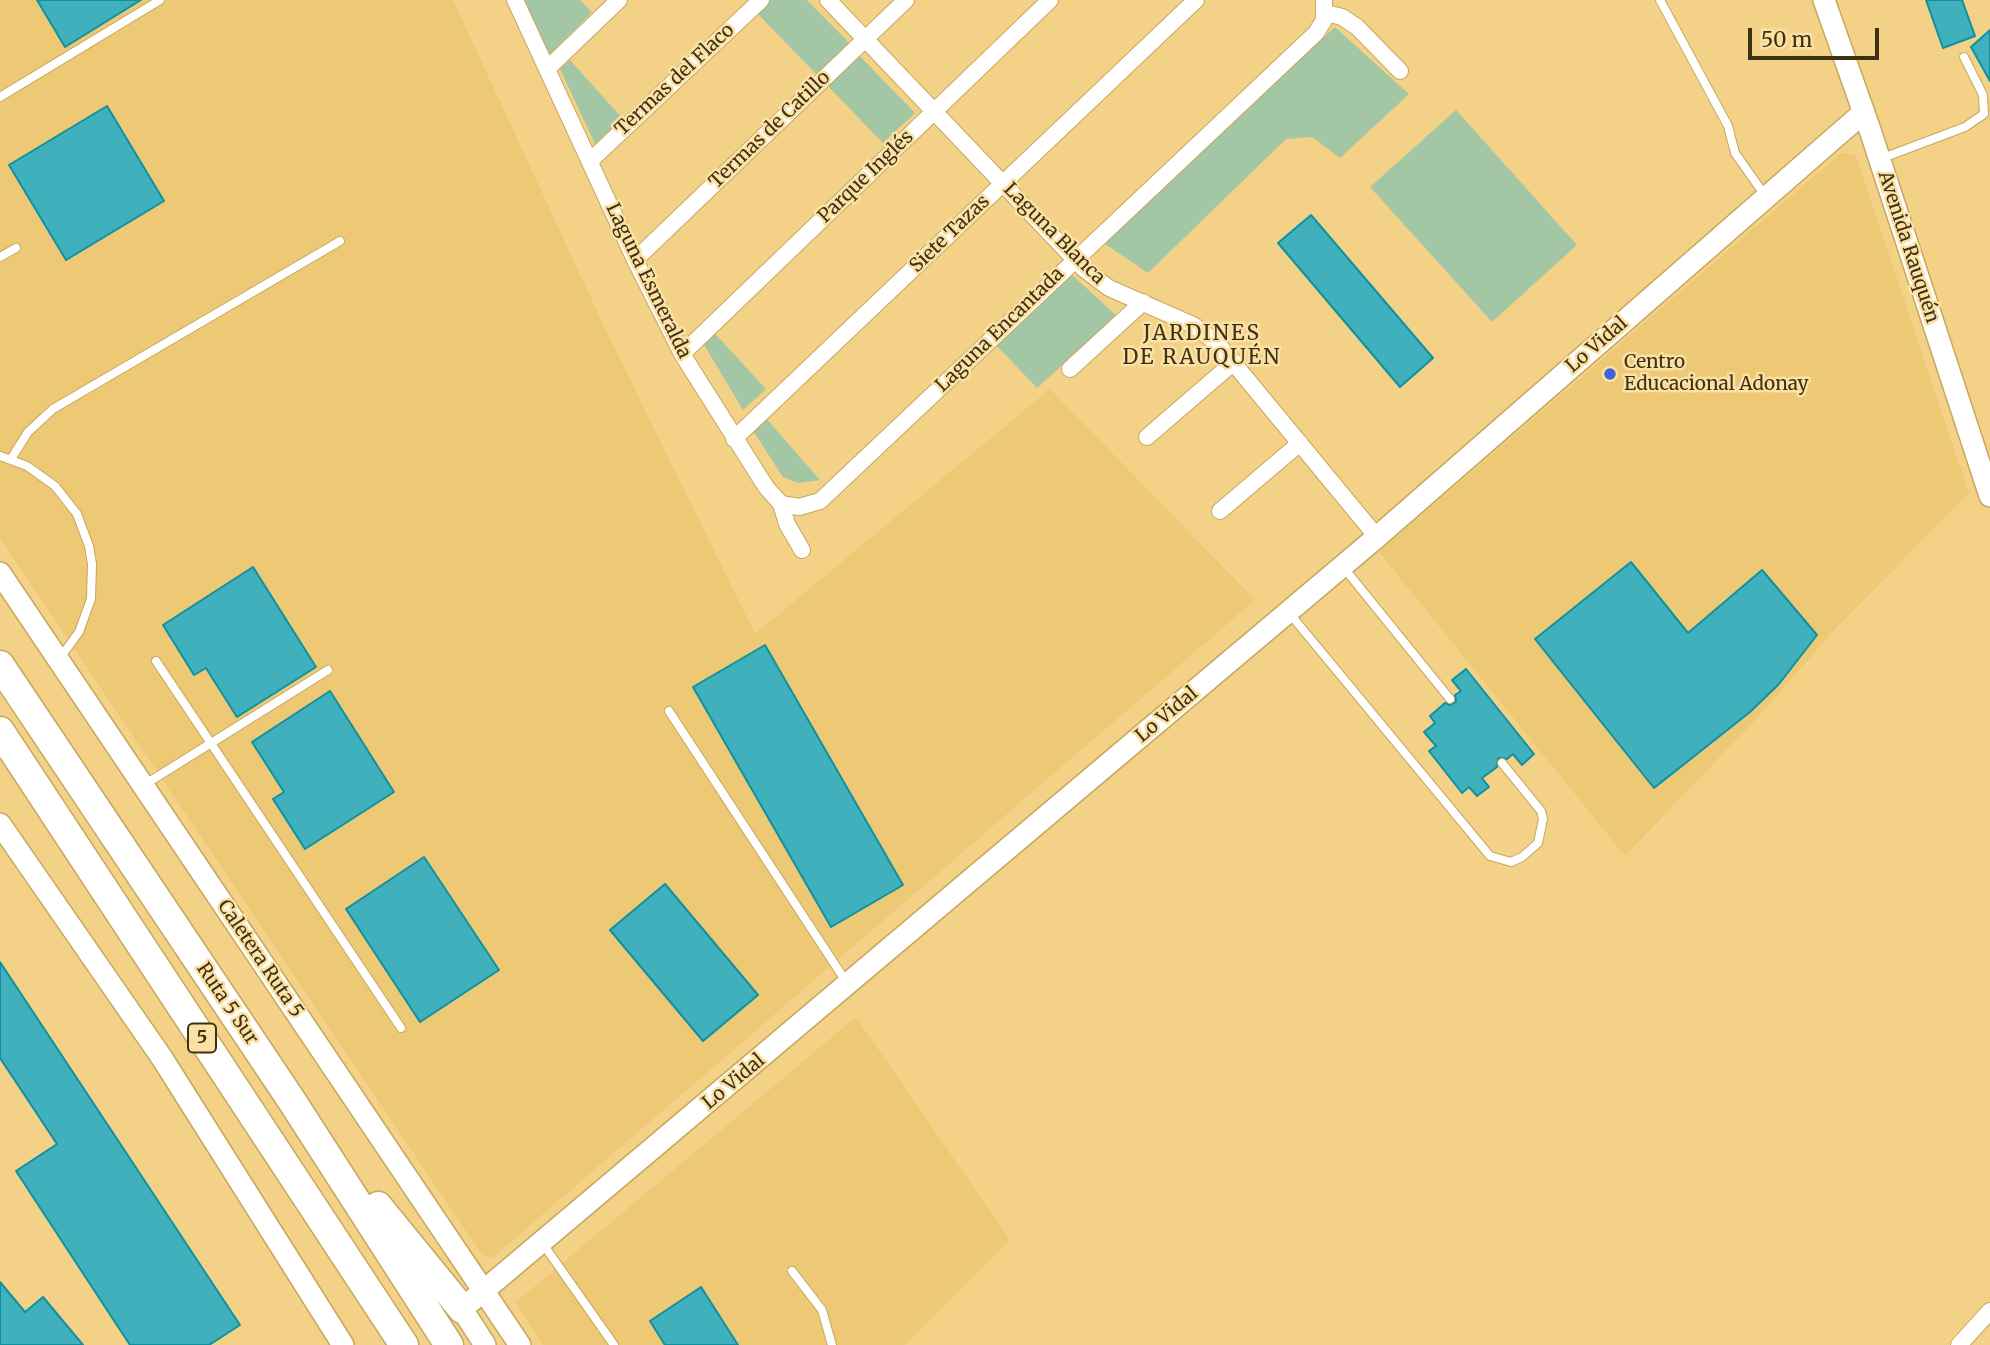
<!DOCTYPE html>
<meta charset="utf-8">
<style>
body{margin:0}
#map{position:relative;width:1990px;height:1345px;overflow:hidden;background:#f3d287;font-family:Merriweather,serif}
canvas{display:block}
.scale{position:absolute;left:1748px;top:28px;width:131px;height:32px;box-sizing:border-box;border:4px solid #3e3111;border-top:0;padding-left:9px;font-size:21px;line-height:24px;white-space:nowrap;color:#3e3111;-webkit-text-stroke:5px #fbe1a6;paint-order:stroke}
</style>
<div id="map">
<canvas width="1990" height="1345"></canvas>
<div class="scale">50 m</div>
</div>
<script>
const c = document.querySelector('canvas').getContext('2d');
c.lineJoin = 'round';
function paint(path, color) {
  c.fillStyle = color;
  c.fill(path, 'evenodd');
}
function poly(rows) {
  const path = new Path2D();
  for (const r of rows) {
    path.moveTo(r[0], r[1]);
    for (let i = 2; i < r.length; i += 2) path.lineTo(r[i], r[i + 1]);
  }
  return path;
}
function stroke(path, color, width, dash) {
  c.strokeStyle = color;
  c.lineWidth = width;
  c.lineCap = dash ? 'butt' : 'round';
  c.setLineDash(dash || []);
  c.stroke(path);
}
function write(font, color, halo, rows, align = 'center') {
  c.font = font + ' Merriweather,serif';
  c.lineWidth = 5;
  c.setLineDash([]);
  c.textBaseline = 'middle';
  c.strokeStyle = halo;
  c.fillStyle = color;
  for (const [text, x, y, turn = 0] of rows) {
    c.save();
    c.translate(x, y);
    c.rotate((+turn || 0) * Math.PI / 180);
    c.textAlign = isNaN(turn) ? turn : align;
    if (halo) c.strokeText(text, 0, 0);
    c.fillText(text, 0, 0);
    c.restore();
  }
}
paint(poly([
 [0,0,453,0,608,335,755,634,1050,389,1255,600,492,1258,482,1255,0,538],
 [1841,153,1856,155,1969,493,1834,630,1758,717,1625,856,1379,552],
 [856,1017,1010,1240,904,1345,543,1345,516,1302]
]), '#edc875');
paint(poly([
 [522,0,580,0,592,12,549,55],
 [767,0,807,0,853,47,820,78,755,11],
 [1335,27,1409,94,1340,158,1312,137,1286,139,1148,273,1102,242],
 [855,51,915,113,883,143,823,81],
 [570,60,622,118,595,144,560,69],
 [1456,110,1577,245,1492,322,1370,187],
 [1072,275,1117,316,1037,388,996,345],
 [707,325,766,389,743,410,697,333],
 [758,409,820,480,798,483,783,477,746,420]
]), '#a3c6a5');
const building = poly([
 [37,0,141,0,65,47,37,0],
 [1926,0,1962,0,1975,36,1943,48,1926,0],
 [1990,30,1990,81,1971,47,1990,30],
 [107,106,164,201,66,260,9,165,107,106],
 [1311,215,1433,358,1400,387,1278,243,1311,215],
 [1631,562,1688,633,1762,570,1817,635,1779,684,1750,712,1654,788,1535,639,1631,562],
 [253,567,316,667,237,717,206,668,194,675,163,625,253,567],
 [765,645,903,885,831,927,693,687,765,645],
 [1466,669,1534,754,1522,765,1513,754,1507,759,1498,758,1497,767,1482,778,1489,787,1477,796,1469,787,1462,793,1429,751,1436,746,1424,732,1435,723,1430,716,1445,703,1450,705,1456,702,1455,695,1461,691,1452,680,1466,669],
 [330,691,394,792,305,849,273,799,284,792,252,742,330,691],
 [424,857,499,970,420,1022,346,909,424,857],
 [665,884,758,995,703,1041,610,930,665,884],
 [0,962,240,1325,209,1345,130,1345,16,1171,57,1144,0,1058,0,962],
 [0,1282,25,1312,43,1297,83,1345,0,1345,0,1282],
 [701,1287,738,1345,665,1345,650,1321,701,1287]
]);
paint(building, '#40b0bd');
stroke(building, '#0f919f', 2);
const lane = poly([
 [1660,0,1728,126,1735,153,1766,197],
 [0,97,160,0],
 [1880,159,1965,127,1984,114,1983,95,1964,57],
 [0,257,16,248],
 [0,456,27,466,55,486,77,514,89,546,92,564,91,599,79,632,60,658],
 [11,459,28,432,53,409,340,241],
 [1344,568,1450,699],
 [1290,614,1490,856,1511,862,1522,857,1538,843,1543,819,1541,811,1502,763],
 [156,661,401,1028],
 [669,711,847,983],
 [144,785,328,670],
 [543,1244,614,1345],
 [792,1271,822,1310,832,1345]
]);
const street = poly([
 [515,0,635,260,682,354,766,487,781,504,787,524,802,550],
 [828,0,1084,269,1109,288,1193,325,1217,343,1377,537],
 [1326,13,1342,17,1357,27,1400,71],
 [548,68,619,0],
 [590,161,761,0],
 [635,260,906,0],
 [682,354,1050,0],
 [1070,369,1143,302],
 [1147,437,1234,362],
 [734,439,1196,0],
 [781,504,799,507,820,501,1316,33,1324,20,1324,0],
 [1220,511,1300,443],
 [1959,1345,1990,1311]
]);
const secondary = poly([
 [1824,0,1870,130,1990,496],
 [0,573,520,1345],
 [0,824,162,1058,343,1345],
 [485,1345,462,1309,1377,537,1864,112]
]);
const highway = poly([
 [0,665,290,1098,449,1345],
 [0,731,404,1345],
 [378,1206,462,1309]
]);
stroke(lane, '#c7a75d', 10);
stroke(street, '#c7a75d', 18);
stroke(secondary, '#c7a75d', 24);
stroke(highway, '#c7a75d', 31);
stroke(lane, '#fff', 8);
stroke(street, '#fff', 16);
stroke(secondary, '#fff', 21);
stroke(highway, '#fff', 28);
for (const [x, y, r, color] of [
 [1610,374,7,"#3f64d6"]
]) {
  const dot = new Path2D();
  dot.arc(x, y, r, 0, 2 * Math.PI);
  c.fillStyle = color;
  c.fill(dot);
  stroke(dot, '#fbe1a6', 2.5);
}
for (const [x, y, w] of [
 [202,1038,28]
]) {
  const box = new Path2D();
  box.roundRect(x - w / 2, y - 14.5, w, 29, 5);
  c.fillStyle = '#fbe1a6';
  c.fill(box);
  stroke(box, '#3e3111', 2);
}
write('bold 18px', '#3e3111', null, [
 ["5",202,1038]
]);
write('19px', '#3e3111', '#fbe1a6', [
 ["Termas del Flaco",675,80,-43],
 ["Termas de Catillo",770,130,-44],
 ["Parque Inglés",866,177,-44],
 ["Siete Tazas",950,234,-44],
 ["Laguna Blanca",1054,234,45],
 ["Avenida Rauquén",1908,247,72],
 ["Laguna Esmeralda",648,281,64],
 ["Laguna Encantada",1000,330,-44],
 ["Lo Vidal",1597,345,-41],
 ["Lo Vidal",1167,715,-40],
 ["Caletera Ruta 5",260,959,56],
 ["Ruta 5 Sur",227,1004,56],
 ["Lo Vidal",734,1082,-40]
]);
write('19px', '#3e3111', '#fbe1a6', [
 ["Centro",1624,363],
 ["Educacional Adonay",1624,385]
], 'left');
c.letterSpacing = '2px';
write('21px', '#3e3111', '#fbe1a6', [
 ["JARDINES",1202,334],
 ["DE RAUQUÉN",1202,358]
]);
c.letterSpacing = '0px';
</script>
